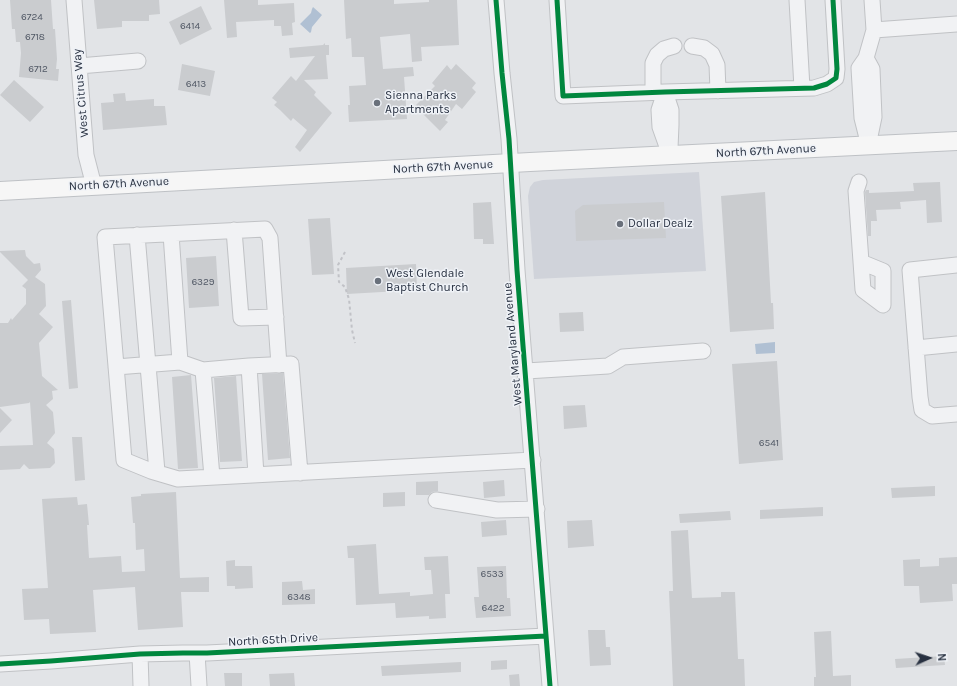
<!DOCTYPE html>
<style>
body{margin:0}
#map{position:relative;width:957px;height:686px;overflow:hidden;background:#e2e4e7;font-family:Karla,sans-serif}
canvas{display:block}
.north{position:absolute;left:909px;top:638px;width:40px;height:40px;-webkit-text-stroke:3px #eff2f7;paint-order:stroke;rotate:87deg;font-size:11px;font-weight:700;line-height:16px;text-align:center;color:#283141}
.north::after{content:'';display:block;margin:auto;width:14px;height:18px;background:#283141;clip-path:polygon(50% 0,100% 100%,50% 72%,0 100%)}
</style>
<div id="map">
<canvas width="957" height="686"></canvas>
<div class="north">N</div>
</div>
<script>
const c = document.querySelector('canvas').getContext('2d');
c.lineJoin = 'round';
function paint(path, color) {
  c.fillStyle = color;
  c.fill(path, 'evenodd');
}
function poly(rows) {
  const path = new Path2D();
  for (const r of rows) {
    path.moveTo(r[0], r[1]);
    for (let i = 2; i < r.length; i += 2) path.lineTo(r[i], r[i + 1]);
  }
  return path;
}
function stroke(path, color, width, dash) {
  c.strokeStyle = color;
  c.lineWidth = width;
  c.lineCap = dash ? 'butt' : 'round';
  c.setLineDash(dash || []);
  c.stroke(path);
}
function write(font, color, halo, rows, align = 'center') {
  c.font = font + ' Karla,sans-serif';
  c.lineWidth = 3;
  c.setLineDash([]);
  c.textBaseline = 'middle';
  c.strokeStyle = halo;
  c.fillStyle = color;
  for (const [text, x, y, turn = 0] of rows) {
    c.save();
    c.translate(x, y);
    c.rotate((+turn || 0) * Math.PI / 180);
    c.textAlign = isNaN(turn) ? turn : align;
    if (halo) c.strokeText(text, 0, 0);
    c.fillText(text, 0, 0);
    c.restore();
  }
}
paint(poly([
 [699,172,706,271,534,279,528,196,530,187,534,182,543,180]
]), '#d0d3da');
paint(poly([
 [313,7,322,15,312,27,311,32,310,33,300,24,311,13,312,9],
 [775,342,775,353,756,354,755,344]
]), '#b0c0d3');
paint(poly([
 [10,0,51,0,53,29,55,29,57,59,56,69,59,69,58,81,19,77,21,53,20,42,16,42,15,29,12,29],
 [94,0,159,0,160,14,149,15,149,21,122,21,122,27,97,29],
 [224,0,258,0,258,5,294,3,295,22,292,23,293,35,282,36,281,26,274,26,274,20,236,22,237,37,227,38],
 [344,0,394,0,394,4,429,2,429,0,457,0,459,45,421,47,422,61,412,62,410,34,380,37,383,69,413,67,414,76,404,77,407,119,349,122,348,105,350,105,349,86,366,85,364,57,352,57,351,38,346,39],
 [201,6,212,29,180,45,169,22],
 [325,43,325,45,329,45,329,55,326,55,328,79,304,80,316,92,314,95,332,113,300,152,295,147,307,130,293,118,291,121,280,110,274,105,277,102,272,98,291,76,296,81,315,56,290,58,289,48,323,45],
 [182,64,215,71,210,96,178,90],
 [456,64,476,83,472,88,476,92,462,109,456,104,445,120,448,122,440,131,415,106,435,86,432,83,447,65,451,70],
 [14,80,44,107,30,122,0,95],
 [125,93,126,101,154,99,154,106,165,106,167,125,103,130,101,103,114,102,113,94],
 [940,182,942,222,927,223,926,200,900,202,901,209,876,210,877,221,871,221,871,236,868,236,865,192,866,190,869,190,869,193,914,191,913,183],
 [765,192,771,303,773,303,774,329,730,332,721,196],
 [491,202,494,244,483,244,483,239,474,239,473,203],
 [664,202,666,238,576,241,575,211,583,205],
 [330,218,334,274,312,275,308,219],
 [25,250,26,256,34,264,40,263,41,270,35,277,45,284,46,306,39,314,53,327,39,343,42,376,58,390,52,391,53,399,46,405,53,412,55,433,47,443,54,449,55,463,50,468,29,469,24,464,20,469,0,470,0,446,33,445,30,402,29,403,0,407,0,323,8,323,11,318,12,320,26,304,26,289,22,286,28,280,0,252,0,251],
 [216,256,219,306,189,308,186,258],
 [416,264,417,290,347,294,346,268],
 [71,300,78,388,69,389,62,301],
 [583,312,584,331,560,332,559,313],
 [777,361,783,460,739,464,732,364],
 [283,373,290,458,268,460,262,374],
 [191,375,198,468,178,469,172,377],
 [236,376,242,461,220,462,214,378],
 [585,405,587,427,564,429,563,406],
 [0,408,12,420,0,433],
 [72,437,82,437,85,480,75,481],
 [504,480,505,496,484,498,483,482],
 [438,481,438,491,432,492,429,495,416,495,416,482],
 [935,486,935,496,892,498,891,488],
 [176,492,180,578,209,577,209,592,181,592,183,627,138,630,135,587,93,590,96,632,50,634,49,619,24,620,22,589,48,588,42,499,77,497,78,505,87,504,89,525,87,525,89,558,121,556,122,572,145,571,144,549,136,550,135,523,133,523,131,497,141,496,141,494],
 [405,492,405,506,383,507,383,493],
 [823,507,823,516,760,519,760,510],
 [730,511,731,520,680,523,679,514],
 [506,520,507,535,482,537,481,522],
 [592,520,594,546,568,548,567,521],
 [688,530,692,598,721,597,721,592,735,592,738,659,744,659,745,686,673,686,669,591,673,591,671,531],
 [376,544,379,594,410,592,410,596,433,594,431,570,425,570,424,557,448,556,450,594,445,594,446,618,429,619,429,616,396,618,395,603,356,605,354,558,348,558,347,546],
 [957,557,957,584,952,584,953,601,920,603,919,586,904,586,903,560,920,559,920,567,939,566,939,558],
 [235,560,235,566,252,566,253,588,235,589,235,586,227,586,226,561],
 [506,566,507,598,510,598,511,616,476,618,474,597,479,597,477,567],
 [302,581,303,590,315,589,315,604,282,605,282,582],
 [588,630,605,630,606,647,610,647,611,665,590,666],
 [831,631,833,676,851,675,851,686,814,686,814,677,816,677,814,632],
 [944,656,945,665,896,668,895,659],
 [507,660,507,669,491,670,491,661],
 [461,662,461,672,382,676,381,666],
 [224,673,242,673,242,686,225,686],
 [294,673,295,686,270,686,269,674],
 [519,674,520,686,510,686,509,675]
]), '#cacccf');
const minor = poly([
 [74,0,86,155,94,186],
 [496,0,502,73,509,139,517,270,550,686],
 [557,0,563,96,665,92,814,88,827,84,836,78,837,69,833,0],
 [797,0,802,88],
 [874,30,957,24],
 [692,46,704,48,712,54,717,65,718,91],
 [866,58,872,69,874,117,869,141],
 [79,66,138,61],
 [653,92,653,63,657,55,664,49,674,46],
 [665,92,659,110,660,127,670,155],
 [665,92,671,110,671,125,670,148],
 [869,146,862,118,859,68,866,58,874,30,872,0],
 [859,182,856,191,863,290,883,305,883,271,861,262],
 [234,230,241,318,276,317],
 [171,234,180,362,203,370],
 [137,235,157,472],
 [957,265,910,270,920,397,922,410,932,416,957,414],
 [916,348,957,344],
 [279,365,270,238,265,229,105,237,124,460,151,471,178,479,533,460],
 [116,367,180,362],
 [526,371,608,366,623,357,703,351],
 [256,475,249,366,291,364,300,473],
 [212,477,203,370,249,366],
 [436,500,497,510,537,509],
 [197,653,199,686],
 [140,654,141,686],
 [0,664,51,661,140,654,183,653,207,653,546,636]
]);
const major = poly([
 [0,191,530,162,957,141]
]);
stroke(minor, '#c0c2c5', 17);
stroke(major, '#bec1c5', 20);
stroke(poly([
 [345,252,338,265,339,282,345,287,349,299,352,330,355,343]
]), '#c1c2c7', 2, [3, 3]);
stroke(minor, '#f1f2f4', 15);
stroke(major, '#f6f6f6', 18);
stroke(poly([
 [496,0,502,73,509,139,517,270,550,686],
 [557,0,563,96,665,92,814,88,827,84,836,78,837,69,833,0],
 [0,664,51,661,140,654,183,653,207,653,546,636]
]), '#00873e', 5);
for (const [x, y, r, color] of [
 [377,103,4,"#69707b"],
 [620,224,4,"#69707b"],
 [378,281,4,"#69707b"]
]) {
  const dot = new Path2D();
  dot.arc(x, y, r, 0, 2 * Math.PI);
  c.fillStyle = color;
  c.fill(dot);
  stroke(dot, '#eff2f7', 1.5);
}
write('10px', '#515865', null, [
 ["6724",32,17],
 ["6414",190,26],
 ["6718",35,37],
 ["6712",38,69],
 ["6413",196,84],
 ["6329",203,282],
 ["6541",769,443],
 ["6533",492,574],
 ["6348",299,597],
 ["6422",493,608]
]);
write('12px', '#283141', '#eff2f7', [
 ["West Citrus Way",81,93,-95],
 ["North 67th Avenue",766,151,-3],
 ["North 67th Avenue",443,167,-3],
 ["North 67th Avenue",119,184,-3],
 ["West Maryland Avenue",513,344,-95],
 ["North 65th Drive",273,640,-3]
]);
write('12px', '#283141', '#eff2f7', [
 ["Sienna Parks",385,96],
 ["Apartments",385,110],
 ["Dollar Dealz",628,224],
 ["West Glendale",386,274],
 ["Baptist Church",386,288]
], 'left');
</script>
